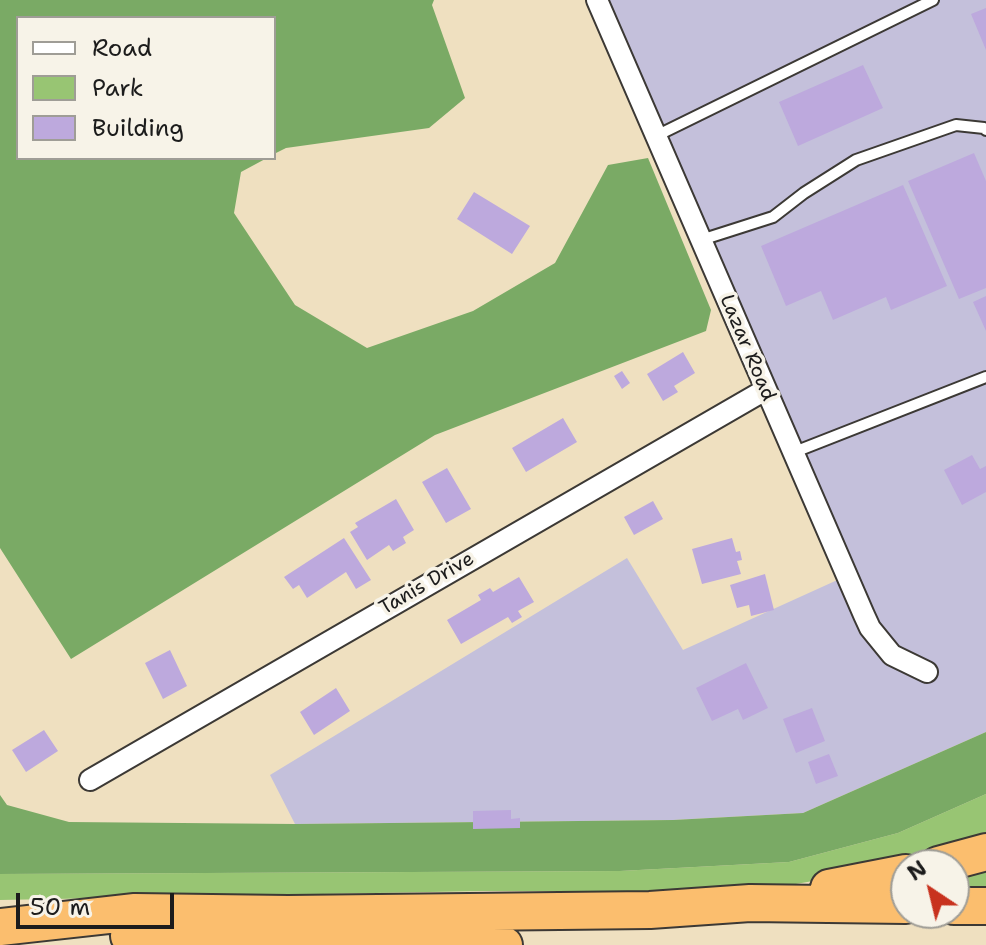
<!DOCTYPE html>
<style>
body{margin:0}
#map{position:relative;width:986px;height:945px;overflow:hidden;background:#efe0c0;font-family:"Shantell Sans",sans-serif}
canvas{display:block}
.legend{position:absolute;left:16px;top:16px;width:260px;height:144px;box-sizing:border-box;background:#f7f3e8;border:2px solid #9f9d96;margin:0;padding:10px 14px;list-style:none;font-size:24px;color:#1c1c1c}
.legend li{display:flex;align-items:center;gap:16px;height:40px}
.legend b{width:40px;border:2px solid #9f9d96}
.north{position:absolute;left:890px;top:849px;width:80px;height:80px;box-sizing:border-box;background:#f7f3e8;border:2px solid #9f9d96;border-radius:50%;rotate:325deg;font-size:22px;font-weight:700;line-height:32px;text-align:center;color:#1c1c1c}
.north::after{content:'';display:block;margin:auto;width:28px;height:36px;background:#c8321e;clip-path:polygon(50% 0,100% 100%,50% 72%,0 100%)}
.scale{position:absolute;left:16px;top:893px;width:158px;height:36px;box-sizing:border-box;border:4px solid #1c1c1c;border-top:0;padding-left:10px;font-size:24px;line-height:28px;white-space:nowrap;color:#1c1c1c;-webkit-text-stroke:6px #f7f3e8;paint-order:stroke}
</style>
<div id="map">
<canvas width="986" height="945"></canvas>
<ul class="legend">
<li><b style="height:10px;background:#fff"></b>Road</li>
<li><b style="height:22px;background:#98c573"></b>Park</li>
<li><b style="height:22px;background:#bda9dd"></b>Building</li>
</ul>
<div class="north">N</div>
<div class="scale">50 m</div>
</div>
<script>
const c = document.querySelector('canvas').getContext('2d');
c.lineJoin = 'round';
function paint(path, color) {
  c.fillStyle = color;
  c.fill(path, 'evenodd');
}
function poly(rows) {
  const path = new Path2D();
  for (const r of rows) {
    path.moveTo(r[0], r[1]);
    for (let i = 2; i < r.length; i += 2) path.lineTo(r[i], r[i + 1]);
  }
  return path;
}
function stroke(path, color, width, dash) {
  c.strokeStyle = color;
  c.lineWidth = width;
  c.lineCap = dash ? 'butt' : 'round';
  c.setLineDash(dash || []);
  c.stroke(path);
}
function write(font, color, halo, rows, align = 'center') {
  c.font = font + ' "Shantell Sans",sans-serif';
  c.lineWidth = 7;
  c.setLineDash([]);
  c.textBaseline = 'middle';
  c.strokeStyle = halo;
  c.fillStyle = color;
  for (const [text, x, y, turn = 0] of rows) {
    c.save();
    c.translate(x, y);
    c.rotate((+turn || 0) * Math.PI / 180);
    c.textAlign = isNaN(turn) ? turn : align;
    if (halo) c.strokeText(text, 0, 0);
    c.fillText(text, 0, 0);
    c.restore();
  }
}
paint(poly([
 [607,0,986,0,986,732,803,813,673,820,295,824,270,775,627,558,683,650,855,572]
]), '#c4c0db');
paint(poly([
 [986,794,986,838,853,874,756,891,483,891,0,900,0,874,620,871,789,862,898,833],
 [986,863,986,899,954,899,954,873]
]), '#98c573');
paint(poly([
 [0,0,434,0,432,5,465,98,429,128,286,148,274,154,274,18,18,18,18,158,267,158,241,172,234,213,295,305,367,348,473,311,555,263,608,165,648,158,711,310,706,331,435,435,71,659,0,548],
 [986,732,986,794,898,833,789,862,620,871,0,874,0,795,7,805,69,822,295,824,673,820,803,813]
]), '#7aaa65');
paint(poly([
 [986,8,986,50,971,14],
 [863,65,883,108,798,146,779,102],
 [974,153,986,181,986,288,959,299,908,181],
 [903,185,947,286,891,310,886,297,833,320,821,291,786,306,761,246],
 [474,192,530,226,512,254,457,219],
 [986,296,986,331,973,302],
 [683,352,695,373,674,386,678,392,663,401,647,374],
 [622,371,630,383,622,389,614,376],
 [563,418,577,442,526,472,512,448],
 [972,455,980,469,986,466,986,492,962,505,944,470],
 [447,468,471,509,446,523,422,482],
 [396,499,414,530,403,537,406,543,393,551,389,545,367,560,350,532,358,527,355,523],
 [653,501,663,519,634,535,624,517],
 [344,538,371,580,356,589,346,572,307,598,299,585,293,589,284,577],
 [732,538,736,552,740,551,742,560,737,561,741,574,702,584,692,549],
 [765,574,774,610,751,616,749,605,737,608,730,585],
 [519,577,534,602,518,611,522,617,512,623,508,617,461,644,447,620,481,600,478,595,490,588,493,592],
 [170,650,187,686,163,699,145,663],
 [746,663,768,708,743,720,738,709,712,721,696,688],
 [336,688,350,711,314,735,300,712],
 [812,708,825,741,796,753,783,719],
 [44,730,58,751,26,772,12,750],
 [829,754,838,776,816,784,808,762],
 [511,810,511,819,520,818,520,828,473,829,473,811]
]), '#bda9dd');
const lane = poly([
 [656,136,933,0],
 [701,240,773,217,804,193,856,160,956,125,984,128,986,130],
 [792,453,986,377]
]);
const street = poly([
 [597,0,864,615,870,628,892,655,927,672],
 [90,780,765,390]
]);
const highway = poly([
 [938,865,986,852],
 [829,888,906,873],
 [954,906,986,906],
 [0,927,135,912,288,914,650,910,750,903,906,905],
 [129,936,275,944,504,945]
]);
stroke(lane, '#3c3935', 14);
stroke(street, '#3c3935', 24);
stroke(highway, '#3c3935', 40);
stroke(lane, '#fff', 10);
stroke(street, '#fff', 20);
stroke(highway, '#fbbe6e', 36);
write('20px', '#1c1c1c', '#f7f3e8', [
 ["Lazar Road",747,348,67],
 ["Tanis Drive",427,584,-30]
]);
</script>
